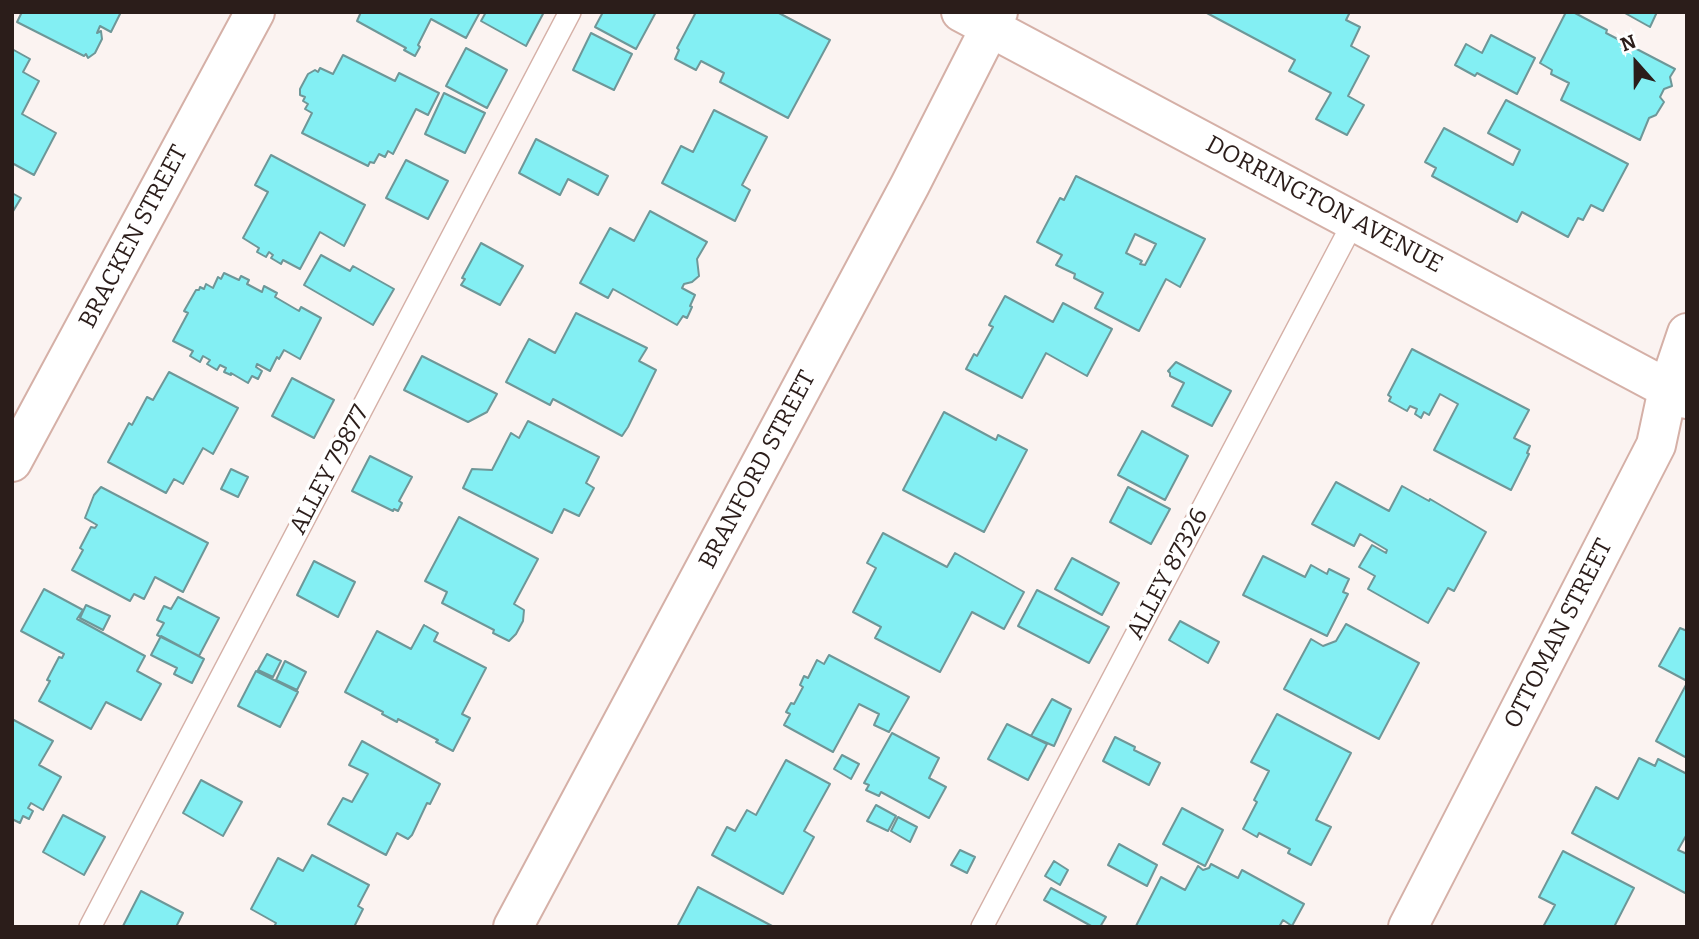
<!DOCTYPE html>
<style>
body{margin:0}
#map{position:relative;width:1699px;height:939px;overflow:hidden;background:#fbf3f1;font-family:Bitter,serif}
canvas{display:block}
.frame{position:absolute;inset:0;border:14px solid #2b1d1a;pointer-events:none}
.north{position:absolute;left:1601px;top:28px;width:70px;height:70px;-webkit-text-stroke:5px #fff;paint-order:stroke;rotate:339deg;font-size:19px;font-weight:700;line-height:28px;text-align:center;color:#2b1d1a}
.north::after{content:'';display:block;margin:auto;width:24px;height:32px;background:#2b1d1a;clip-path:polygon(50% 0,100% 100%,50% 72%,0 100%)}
</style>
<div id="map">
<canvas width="1699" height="939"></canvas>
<div class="frame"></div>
<div class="north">N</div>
</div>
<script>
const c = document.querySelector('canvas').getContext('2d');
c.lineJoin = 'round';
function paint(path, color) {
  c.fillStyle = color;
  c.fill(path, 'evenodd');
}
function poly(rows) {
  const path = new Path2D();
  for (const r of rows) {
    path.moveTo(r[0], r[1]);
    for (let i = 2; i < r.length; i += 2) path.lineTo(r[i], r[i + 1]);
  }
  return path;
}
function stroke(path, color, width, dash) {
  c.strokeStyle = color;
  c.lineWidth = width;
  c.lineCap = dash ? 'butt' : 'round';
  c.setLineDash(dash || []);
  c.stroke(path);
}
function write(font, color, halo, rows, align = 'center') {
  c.font = font + ' Bitter,serif';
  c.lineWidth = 7;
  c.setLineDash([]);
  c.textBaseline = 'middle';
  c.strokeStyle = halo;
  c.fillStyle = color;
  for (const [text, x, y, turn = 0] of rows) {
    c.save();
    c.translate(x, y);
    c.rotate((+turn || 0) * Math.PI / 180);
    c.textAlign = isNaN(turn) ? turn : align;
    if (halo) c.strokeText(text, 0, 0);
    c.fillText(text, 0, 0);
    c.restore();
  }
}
const building = poly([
 [22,12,121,12,111,32,100,26,97,33,101,31,102,39,95,53,88,58,86,54,84,56,17,22,22,12],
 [361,12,480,12,466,38,431,19,418,45,420,47,415,56,404,50,406,48,357,21,361,12],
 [486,12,544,12,526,46,481,21,486,12],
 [603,12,656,12,636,49,595,27,603,12],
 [696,12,777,12,830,40,788,118,720,82,724,73,701,61,696,70,675,59,679,50,677,48,696,12],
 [1205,12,1350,12,1346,20,1360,27,1351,46,1369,56,1348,96,1364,105,1347,135,1316,119,1331,93,1289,71,1295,60,1205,12],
 [1566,12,1573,12,1607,30,1606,33,1675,69,1670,77,1672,86,1664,89,1660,97,1664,102,1656,115,1649,118,1640,140,1561,100,1569,83,1551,74,1552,70,1540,63,1566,12],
 [1623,12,1657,12,1650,27,1623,12],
 [591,33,632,54,614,90,573,70,591,33],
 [1491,35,1535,58,1517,94,1477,73,1475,76,1455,65,1466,44,1482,53,1491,35],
 [466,48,507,70,487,108,446,86,466,48],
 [12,49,30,59,23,72,39,81,22,114,56,133,34,175,12,163,12,49],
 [343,55,395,81,399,73,439,93,428,115,416,109,393,154,388,151,385,157,379,154,374,163,370,162,368,166,302,133,312,113,305,109,308,104,303,101,305,97,300,95,300,89,308,74,315,70,318,72,320,68,333,74,343,55],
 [444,93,485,113,465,153,425,134,444,93],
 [1506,100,1628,164,1603,211,1591,205,1583,220,1578,218,1568,237,1522,212,1517,222,1432,176,1436,168,1425,162,1444,128,1513,165,1520,150,1488,133,1506,100],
 [714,110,767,137,742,185,750,190,735,221,662,183,681,146,693,152,714,110],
 [536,139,608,176,598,195,568,179,560,195,519,173,536,139],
 [271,155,365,205,344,246,320,232,300,269,283,260,281,264,271,258,273,255,269,252,266,257,257,252,259,248,243,238,268,192,255,185,271,155],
 [406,160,448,181,428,219,386,198,406,160],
 [1076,176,1205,239,1180,287,1166,279,1139,331,1095,308,1103,293,1074,278,1075,274,1056,265,1062,255,1037,242,1060,198,1064,200,1076,176],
 [1135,234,1156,244,1145,265,1140,264,1142,261,1126,253,1135,234],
 [12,193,21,198,12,213,12,193],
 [650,211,707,242,697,259,699,276,692,282,684,284,682,288,695,295,690,306,692,307,687,318,683,316,677,325,613,289,608,298,580,283,610,228,634,241,650,211],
 [481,243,523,266,500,305,461,285,465,279,462,278,481,243],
 [321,255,350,271,353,266,394,289,373,325,304,285,321,255],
 [224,273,239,280,241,276,249,280,247,284,262,292,264,286,277,293,275,297,299,311,301,307,321,318,300,359,284,350,279,359,277,357,270,371,257,364,256,367,262,371,258,379,252,376,248,383,231,373,231,375,224,372,226,368,220,365,217,370,207,364,210,360,203,356,200,362,190,356,193,351,173,341,188,313,184,311,196,290,199,290,200,287,204,289,206,284,213,288,218,277,221,279,224,273],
 [1005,296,1053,322,1063,303,1112,329,1087,376,1046,353,1022,398,966,369,974,354,977,356,993,327,989,325,1005,296],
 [576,313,647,348,639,361,656,370,628,427,622,436,553,399,550,405,506,382,529,339,555,353,576,313],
 [1412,349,1529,410,1514,438,1530,446,1527,453,1529,454,1511,490,1434,450,1458,404,1440,394,1429,415,1424,412,1421,418,1415,414,1417,409,1410,406,1407,411,1389,401,1391,397,1388,395,1412,349],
 [422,356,497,394,487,412,468,422,404,390,422,356],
 [1176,362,1231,391,1212,426,1172,406,1184,383,1170,376,1170,373,1168,371,1176,362],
 [169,372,238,408,213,454,203,448,183,484,174,479,166,493,108,462,129,423,132,425,147,397,153,400,169,372],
 [292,378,334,400,314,438,272,416,292,378],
 [944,412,996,440,998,435,1027,450,984,532,903,490,944,412],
 [528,421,599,457,586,483,594,488,579,516,564,509,552,533,463,488,472,469,492,470,511,433,519,438,528,421],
 [1142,431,1188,456,1165,500,1118,475,1142,431],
 [370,456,412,477,399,501,402,503,398,511,394,509,393,511,352,491,370,456],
 [231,469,248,477,238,497,221,489,231,469],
 [1336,482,1389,511,1402,486,1429,501,1430,499,1486,532,1454,591,1448,588,1428,623,1368,589,1375,576,1359,567,1372,545,1386,553,1387,550,1360,534,1354,546,1312,524,1336,482],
 [101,487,208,543,183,592,155,577,144,599,134,594,130,601,72,570,83,550,80,548,91,527,95,528,97,525,85,518,94,495,101,487],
 [1128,487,1170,509,1151,544,1110,522,1128,487],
 [459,517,538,559,514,604,524,610,523,621,516,634,509,641,493,633,494,630,442,603,447,592,425,581,459,517],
 [883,533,947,567,955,553,1024,592,1004,629,972,612,940,672,875,638,881,627,853,612,876,568,867,563,883,533],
 [1263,556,1305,577,1311,565,1327,574,1329,569,1349,579,1343,592,1348,594,1327,636,1243,595,1263,556],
 [1072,558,1119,583,1102,615,1055,589,1072,558],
 [314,561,355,582,338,617,297,595,314,561],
 [44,589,83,610,77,619,145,656,137,671,161,684,141,720,106,702,91,729,39,701,50,681,47,680,59,657,62,658,64,654,21,631,44,589],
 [1037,590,1109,627,1089,663,1018,626,1037,590],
 [178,597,219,618,199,656,157,635,164,623,157,620,164,606,171,609,178,597],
 [86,605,110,616,103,630,80,618,86,605],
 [1180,621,1219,642,1208,663,1169,640,1180,621],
 [1346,624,1419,663,1379,739,1284,689,1311,639,1323,646,1336,641,1346,624],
 [424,625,438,633,434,641,486,668,462,714,470,718,453,751,436,742,438,740,398,719,397,722,382,714,383,712,345,692,377,631,411,649,424,625],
 [1680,628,1687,631,1687,681,1659,666,1680,628],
 [161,636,204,659,192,683,174,674,177,668,151,655,161,636],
 [267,654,281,661,273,677,258,670,267,654],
 [829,655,909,697,889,732,874,725,879,714,859,704,833,752,784,725,790,714,786,712,791,703,794,704,803,687,800,685,804,676,808,678,817,660,824,664,829,655],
 [285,661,306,672,297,690,276,680,285,661],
 [256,671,298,692,280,727,238,706,256,671],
 [1687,683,1687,758,1656,741,1687,683],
 [1052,699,1071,709,1054,746,1031,736,1052,699],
 [1277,714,1351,753,1316,820,1331,827,1311,865,1288,853,1290,849,1259,833,1257,837,1243,829,1257,802,1254,800,1269,771,1251,762,1277,714],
 [12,719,53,741,39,765,61,777,43,810,31,803,28,808,33,811,29,819,23,816,20,823,12,819,12,719],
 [1007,724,1047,744,1028,780,988,759,1007,724],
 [892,733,939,758,929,778,946,787,929,818,881,792,879,796,866,790,869,785,864,783,892,733],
 [1115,737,1135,747,1134,750,1160,763,1149,785,1103,761,1115,737],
 [362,741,440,784,430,804,427,803,412,835,408,839,397,833,386,855,328,824,343,798,352,802,368,774,349,765,362,741],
 [842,755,859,764,851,779,834,769,842,755],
 [1639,758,1655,766,1658,759,1687,774,1687,834,1678,850,1687,854,1687,894,1572,833,1596,787,1618,799,1639,758],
 [786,760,830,784,804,831,814,837,783,894,712,855,727,827,735,831,747,810,756,815,786,760],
 [201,780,242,802,223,836,183,813,201,780],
 [876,805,896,816,888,831,867,821,876,805],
 [1182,808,1223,830,1205,866,1163,844,1182,808],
 [63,815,105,837,84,875,43,852,63,815],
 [898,817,917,827,910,842,891,831,898,817],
 [1119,844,1157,865,1147,886,1108,865,1119,844],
 [960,850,975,857,967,873,951,865,960,850],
 [1563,851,1634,888,1614,927,1543,927,1555,905,1539,897,1563,851],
 [312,855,369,885,358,906,363,909,354,927,274,927,276,923,251,909,278,858,303,871,312,855],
 [1054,861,1068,870,1060,885,1045,876,1054,861],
 [1211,864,1238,878,1242,870,1304,904,1292,926,1283,920,1279,927,1136,926,1161,877,1185,890,1198,866,1203,870,1209,868,1211,864],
 [698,887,774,927,677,927,698,887],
 [1051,888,1106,917,1100,927,1093,927,1044,900,1051,888],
 [141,891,183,913,176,927,123,926,141,891]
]);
paint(building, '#83eff3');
stroke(building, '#6e9798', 2);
const lane = poly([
 [90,927,570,12],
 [982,927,1354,221]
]);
const street = poly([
 [961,12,1687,399],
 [12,462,255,12],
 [1408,927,1656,445,1668,389,1687,333]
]);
const secondary = poly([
 [513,927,910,185,998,12]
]);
stroke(lane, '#d5b0a7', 24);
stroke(street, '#d5b0a7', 42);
stroke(secondary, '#d5b0a7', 42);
stroke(lane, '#fff', 21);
stroke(street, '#fff', 38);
stroke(secondary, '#fff', 38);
write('24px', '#2b1d1a', '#fff', [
 ["DORRINGTON AVENUE",1324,205,28],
 ["BRACKEN STREET",134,237,-62],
 ["ALLEY 79877",330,470,-62],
 ["BRANFORD STREET",758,470,-62],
 ["ALLEY 87326",1168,574,-62],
 ["OTTOMAN STREET",1559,634,-63]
]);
</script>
